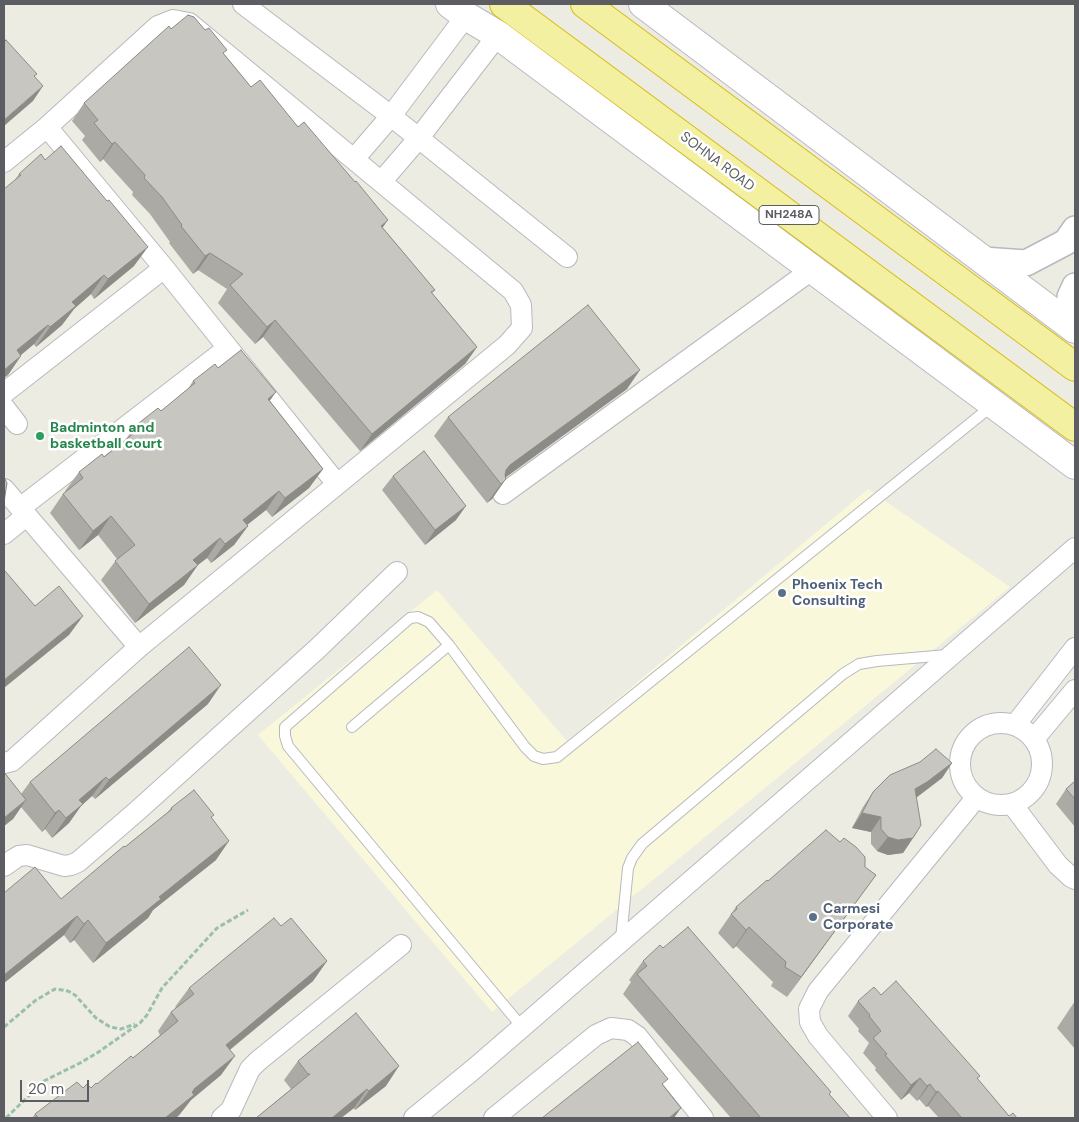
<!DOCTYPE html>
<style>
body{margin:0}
#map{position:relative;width:1079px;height:1122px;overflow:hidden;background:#ecece3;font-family:"DM Sans",sans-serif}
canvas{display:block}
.frame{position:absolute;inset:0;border:5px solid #5b5d62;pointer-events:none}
.scale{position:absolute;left:20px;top:1080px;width:69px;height:22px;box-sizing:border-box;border:2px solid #5b5d62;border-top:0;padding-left:6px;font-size:15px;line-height:18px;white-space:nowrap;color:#5b5d62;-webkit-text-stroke:4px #fff;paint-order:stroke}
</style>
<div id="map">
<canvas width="1079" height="1122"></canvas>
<div class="frame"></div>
<div class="scale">20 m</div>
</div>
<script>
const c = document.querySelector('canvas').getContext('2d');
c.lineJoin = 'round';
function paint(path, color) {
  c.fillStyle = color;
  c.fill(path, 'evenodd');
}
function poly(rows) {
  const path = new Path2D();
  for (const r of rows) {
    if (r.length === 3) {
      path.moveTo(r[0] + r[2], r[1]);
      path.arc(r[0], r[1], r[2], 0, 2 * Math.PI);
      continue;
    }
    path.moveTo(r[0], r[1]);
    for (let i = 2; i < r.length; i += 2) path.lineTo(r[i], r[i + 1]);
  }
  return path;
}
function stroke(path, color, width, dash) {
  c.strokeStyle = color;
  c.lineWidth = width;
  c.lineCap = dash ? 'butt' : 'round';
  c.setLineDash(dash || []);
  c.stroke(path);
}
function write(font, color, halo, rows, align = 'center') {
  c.font = font + ' "DM Sans",sans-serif';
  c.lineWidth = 5;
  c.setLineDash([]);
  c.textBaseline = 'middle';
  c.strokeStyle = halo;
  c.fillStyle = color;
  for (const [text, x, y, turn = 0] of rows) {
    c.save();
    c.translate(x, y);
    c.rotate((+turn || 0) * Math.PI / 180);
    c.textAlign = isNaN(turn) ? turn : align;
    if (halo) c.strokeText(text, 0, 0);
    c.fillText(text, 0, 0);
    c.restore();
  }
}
paint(poly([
 [868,489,1010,587,492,1012,258,735,437,590,567,741]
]), '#faf8db');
const service = poly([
 [352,727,449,645],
 [621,939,628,868,632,858,642,844,843,674,859,664,877,661,947,655],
 [522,1027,288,746,285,736,285,727,410,618,418,617,429,622,449,645,525,747,534,756,543,759,557,757,993,405]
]);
const minor = poly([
 [243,4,391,116,567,257],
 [47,127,164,268,337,484],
 [354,159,391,116,466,16],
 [4,162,47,127,158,26,173,20,189,23,513,291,521,305,522,328,507,345,139,647,12,761,4,763],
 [381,182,418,139,498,35],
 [4,393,164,268],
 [4,407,17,424],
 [4,489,139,647],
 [503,494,813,269],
 [20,508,228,348],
 [4,534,26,516],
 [1001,764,41],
 [1015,725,1075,648],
 [1034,739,1075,690],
 [1012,804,1058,865,1071,877,1075,879],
 [4,866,14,859,19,856,27,855,64,866,71,865,78,862,136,812,247,712,317,649,397,572],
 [222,1118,231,1110,250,1069,258,1061,401,945],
 [414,1118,475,1068,1075,548],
 [494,1118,596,1035,611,1028,628,1030,637,1036,703,1118],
 [887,1118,818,1036,810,1022,809,1009,818,991,976,798]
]);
const tertiary = poly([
 [983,260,1026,263,1066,242,1075,229],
 [1075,286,1070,297,1075,315]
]);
const secondary = poly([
 [450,4,466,16,498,35,1075,465],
 [643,4,1075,329]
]);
const trunk = poly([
 [504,4,1075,427],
 [585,4,1075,367]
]);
stroke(service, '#b8b9be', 12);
stroke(minor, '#b8b9be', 22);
stroke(tertiary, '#b8b9be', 28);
stroke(secondary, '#b9bac0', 30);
stroke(trunk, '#d7bd19', 30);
stroke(poly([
 [4,1027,36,1000,55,989,68,991,75,995,96,1018,110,1027,121,1029,135,1024],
 [6,1118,44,1081,80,1063,97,1053,140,1023,147,1015,162,988,217,928,248,910]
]), '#9bbfac', 3, [5, 2.5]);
stroke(service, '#fff', 10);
stroke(minor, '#fff', 20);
stroke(tertiary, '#fff', 25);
stroke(secondary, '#fff', 28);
stroke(trunk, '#f3f0a2', 28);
paint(poly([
 [171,29,205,30,224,54,251,87,383,228,435,290,432,293,477,347,465,364,360,451,263,337,255,344,218,303,227,289,198,270,193,274,169,243,170,242,150,214,132,195,133,192,103,159,100,162,82,140,85,136,72,121,84,103],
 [19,174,134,266,94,299,91,294,74,309,62,325,36,347,34,344,21,355,8,375,14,181],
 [218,368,270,401,323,469,309,488,272,517,266,510,247,525,248,526,234,545,211,563,207,558,197,565,184,585,135,623,101,580,117,559,98,535,79,550,50,513,63,494,66,492,65,491,79,472,104,457,124,442,135,426,161,411,188,389,193,381],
 [627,389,505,478,492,499,487,503,434,436,448,417],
 [393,476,456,520,425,545,382,490],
 [208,704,95,799,92,796,81,806,69,823,52,838,45,829,42,832,21,807,13,819,4,826,4,772,21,794,30,782],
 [952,763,942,778,916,798,913,838,903,853,888,855,877,851,871,844,871,832,852,828,863,807,873,792],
 [1075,781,1075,827,1056,804,1066,789],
 [171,808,211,818,216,860,153,910,148,918,93,963,74,940,70,943,64,935,4,983,4,893,61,899,168,812],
 [865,867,876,875,787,997,771,986,773,982,736,946,733,949,718,933,736,907,768,881],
 [281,926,327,961,313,981,230,1050,221,1075,191,1100,180,1114,176,1118,32,1118,35,1114,83,1088,91,1088,97,1084,133,1058,160,1035,158,1031,171,1012,176,1008,175,1007,189,988],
 [643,961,829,1094,850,1118,731,1118,623,994,631,982,629,980],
 [881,995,977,1079,1009,1116,1017,1118,939,1118,928,1106,926,1107,919,1099,917,1101,909,1093,901,1100,875,1070,876,1068,863,1053,869,1043,858,1031,859,1029,848,1016,858,1001],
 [1075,1001,1075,1049,1057,1028],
 [298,1061,386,1086,355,1110,354,1108,341,1118,256,1118,291,1089,284,1080]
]), '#acaaa5');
paint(poly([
 [43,86,33,101,4,126,4,120],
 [115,142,103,159,100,162,112,144],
 [388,220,376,237,381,226],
 [148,247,134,266,94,299,108,279],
 [210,253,198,270,193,274,205,256],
 [104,275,91,294,74,309,62,325,36,347,50,327,72,302],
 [275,320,263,337,255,344,267,327],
 [48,325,34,344,4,369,17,350],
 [477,347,465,364,360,451,372,434],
 [21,356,8,375,4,378,4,370],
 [640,370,627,389,499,482,498,481,510,465],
 [276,392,262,412,268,399],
 [323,469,309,488,272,517,285,498],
 [506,479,492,499,487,503,501,484],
 [279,491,266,510,229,539,243,520],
 [466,506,456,520,425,545,435,530],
 [111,516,98,535,79,550,93,531],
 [248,526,234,545,211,563,225,544],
 [220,538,207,558,180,579,193,560],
 [198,565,184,585,135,623,149,604],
 [83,616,69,635,4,688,4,680],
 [221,685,208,704,95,799,109,780],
 [952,763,942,778,917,797,904,804,915,789],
 [106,777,92,796,81,806,69,823,52,838,79,800],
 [26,800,13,819,4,826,4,818],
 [59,810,45,829,42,832,55,813],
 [862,813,881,817,871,832,852,828],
 [888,837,913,838,903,853,888,855,877,851],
 [229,841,216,860,153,910,148,918,93,963,106,943,159,897],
 [876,875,862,894,787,997,801,977],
 [77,916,64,935,4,983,4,975],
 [88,920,74,940,70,943,84,924],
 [749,927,736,946,733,949,746,930],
 [327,961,313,981,212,1064,226,1045],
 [235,1056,221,1075,191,1100,180,1114,176,1118,165,1118,194,1089],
 [399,1066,386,1086,355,1110,369,1091],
 [920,1078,909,1093,901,1100,911,1085],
 [930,1084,919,1099,917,1101,927,1086],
 [367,1089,354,1108,341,1118,331,1118],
 [938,1091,928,1106,926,1107,936,1092],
 [681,1108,674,1118,669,1118]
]), '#8c8b86');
const building = poly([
 [188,15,194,17,205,30,209,28,227,50,223,53,251,87,260,80,298,127,304,122,355,182,356,181,388,220,381,226,435,290,431,292,477,347,372,434,275,320,267,327,230,285,243,274,210,253,205,256,181,226,182,225,162,197,144,178,145,175,115,142,112,144,94,123,98,120,84,103,169,26,171,29,188,15],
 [6,40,37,74,34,76,43,86,4,120,4,42,6,40],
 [61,146,107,201,109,200,148,247,108,279,104,275,72,302,76,306,50,327,48,325,17,350,21,356,4,370,4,189,21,175,19,174,41,154,45,160,61,146],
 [588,305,640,370,510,465,506,470,505,475,506,479,501,484,448,417,588,305],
 [241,350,276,392,268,399,323,469,285,498,279,491,243,520,248,526,225,544,220,538,193,560,198,565,149,604,115,561,135,545,111,516,93,531,63,494,83,478,79,472,102,454,104,457,138,430,135,426,158,408,161,411,195,383,193,381,215,364,218,368,241,350],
 [424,451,466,506,435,530,393,476,424,451],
 [4,477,7,483,4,502,4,477],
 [4,571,5,571,35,606,59,586,83,616,4,680,4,571],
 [189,647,221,685,109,780,106,777,79,800,83,804,66,818,59,810,55,813,30,782,189,647],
 [936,749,952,763,927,782,915,789,921,825,913,838,898,840,888,837,881,829,881,817,862,813,873,792,890,775,920,762,936,749],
 [4,772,26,800,4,818,4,772],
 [1075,781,1075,799,1066,789,1075,781],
 [194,790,214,815,211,817,229,841,159,897,161,899,106,943,88,920,84,924,77,916,4,975,4,893,35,867,61,899,124,846,125,847,172,809,171,808,194,790],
 [826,830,840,842,844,838,856,847,865,857,865,867,876,875,801,977,785,967,786,962,749,927,746,930,731,914,737,909,736,907,767,880,768,881,826,830],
 [274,918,281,926,291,918,327,961,226,1045,235,1056,194,1089,194,1090,192,1092,194,1095,165,1118,39,1118,35,1114,77,1082,83,1088,87,1084,91,1088,96,1083,97,1084,131,1056,133,1058,178,1021,171,1012,194,994,189,988,274,918],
 [688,927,831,1092,829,1094,850,1118,761,1118,637,974,647,966,643,961,660,945,663,948,688,927],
 [896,981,980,1076,977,1078,1009,1116,1013,1113,1017,1118,962,1118,938,1091,936,1092,930,1084,927,1086,920,1078,911,1085,885,1055,887,1054,873,1038,881,1031,869,1016,870,1015,858,1001,874,987,881,995,896,981],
 [356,1013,399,1066,369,1091,367,1089,332,1118,256,1118,310,1074,308,1074,298,1061,356,1013],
 [638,1042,668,1079,662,1084,681,1108,669,1118,542,1118,638,1042]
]);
paint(building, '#c8c6c0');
stroke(building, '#8c8b86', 1);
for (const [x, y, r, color] of [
 [40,436,5,"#2e9e5b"],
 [782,593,5,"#5c6f8a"],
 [813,917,5,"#5c6f8a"]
]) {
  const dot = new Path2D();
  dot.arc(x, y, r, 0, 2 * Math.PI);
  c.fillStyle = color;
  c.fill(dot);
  stroke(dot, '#fff', 2);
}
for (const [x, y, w] of [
 [789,215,60]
]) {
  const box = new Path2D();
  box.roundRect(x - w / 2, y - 9.5, w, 19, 4);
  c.fillStyle = '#fff';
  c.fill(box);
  stroke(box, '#5b5d62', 1);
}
write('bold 12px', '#5b5d62', null, [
 ["NH248A",789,215]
]);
write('14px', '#5b5d62', '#fff', [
 ["SOHNA ROAD",717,162,37]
]);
write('bold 14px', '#27864d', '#fff', [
 ["Badminton and",50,428],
 ["basketball court",50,444]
], 'left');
write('bold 14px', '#4e5e75', '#fff', [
 ["Phoenix Tech",792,585],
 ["Consulting",792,601],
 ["Carmesi",823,909],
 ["Corporate",823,925]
], 'left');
</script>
